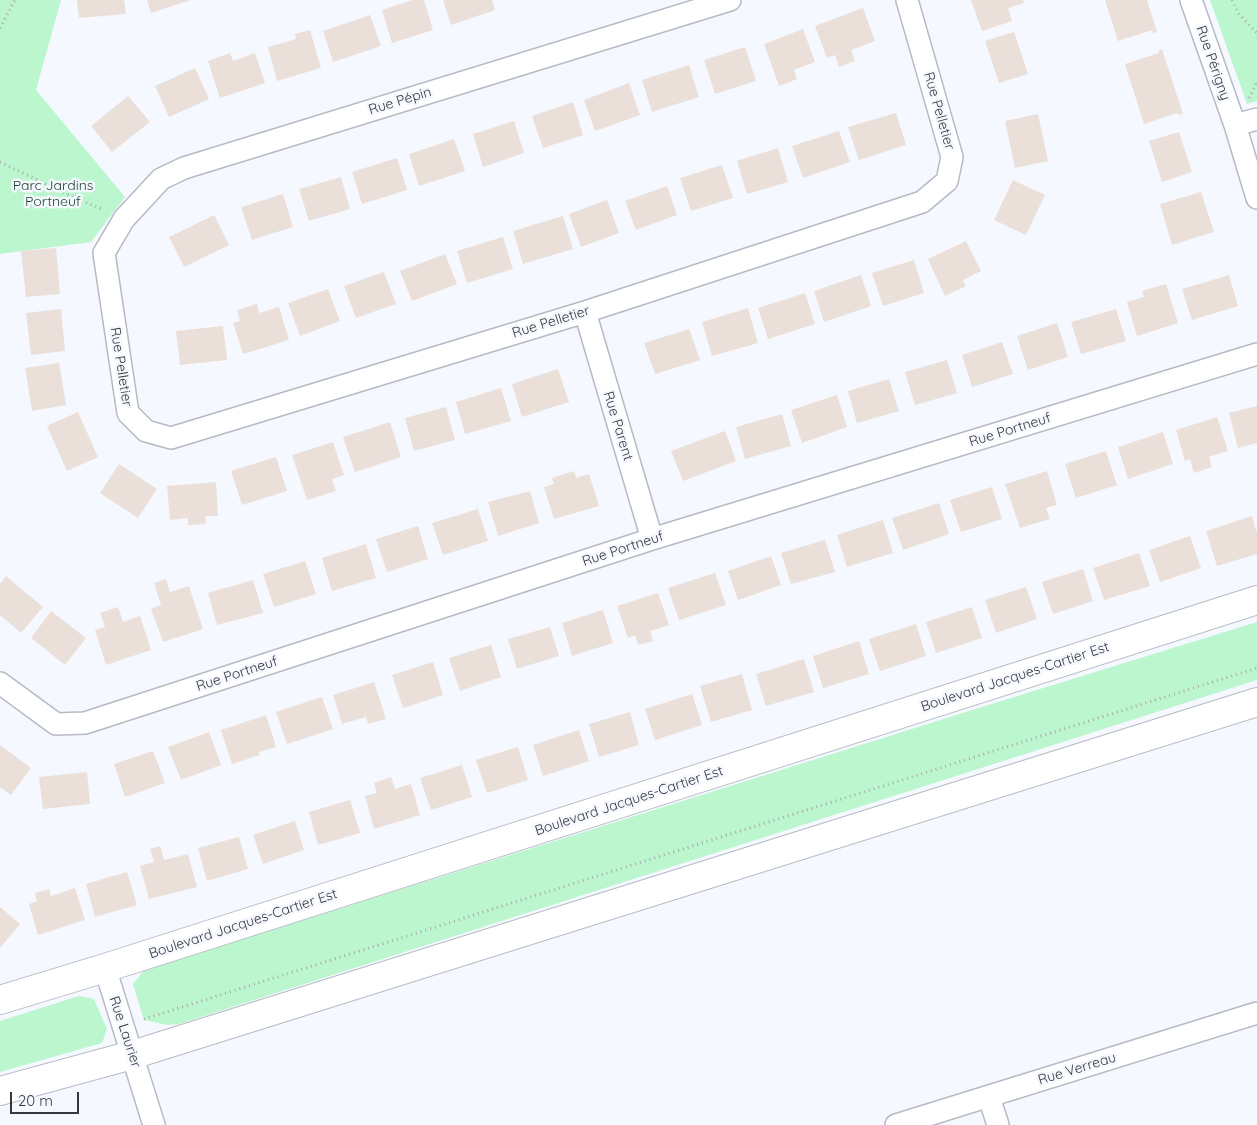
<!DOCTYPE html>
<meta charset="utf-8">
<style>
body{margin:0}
#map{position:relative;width:1257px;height:1125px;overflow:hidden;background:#f5f8fe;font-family:Quicksand,sans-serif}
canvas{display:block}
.scale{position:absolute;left:10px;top:1092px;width:69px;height:22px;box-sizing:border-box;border:2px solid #36383c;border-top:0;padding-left:6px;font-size:15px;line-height:18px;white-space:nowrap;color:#36383c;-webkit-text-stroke:4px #f5f8fe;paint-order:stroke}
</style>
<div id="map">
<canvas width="1257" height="1125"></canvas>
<div class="scale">20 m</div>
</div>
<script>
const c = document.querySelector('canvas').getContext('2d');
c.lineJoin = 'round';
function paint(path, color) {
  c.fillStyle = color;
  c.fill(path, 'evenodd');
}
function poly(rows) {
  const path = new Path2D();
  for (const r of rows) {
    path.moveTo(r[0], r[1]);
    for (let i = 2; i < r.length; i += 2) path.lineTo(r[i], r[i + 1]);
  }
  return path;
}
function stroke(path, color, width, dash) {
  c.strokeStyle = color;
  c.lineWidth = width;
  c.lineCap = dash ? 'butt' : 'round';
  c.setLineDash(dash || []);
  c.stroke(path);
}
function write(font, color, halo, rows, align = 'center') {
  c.font = font + ' Quicksand,sans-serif';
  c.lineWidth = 5;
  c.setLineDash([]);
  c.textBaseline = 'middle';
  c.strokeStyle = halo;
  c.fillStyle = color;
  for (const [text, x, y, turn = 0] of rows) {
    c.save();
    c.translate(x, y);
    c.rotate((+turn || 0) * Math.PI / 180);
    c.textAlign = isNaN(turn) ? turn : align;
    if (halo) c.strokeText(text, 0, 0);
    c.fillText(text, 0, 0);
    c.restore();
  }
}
paint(poly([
 [0,0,61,0,36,90,125,197,91,242,0,254],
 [1210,0,1257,0,1257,101,1247,104],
 [1257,622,1257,680,179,1024,167,1025,144,1020,133,984,144,970,985,706],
 [79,996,94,999,107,1029,102,1043,0,1072,0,1021]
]), '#bcf6cf');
paint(poly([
 [77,0,124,0,126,14,79,18],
 [147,0,191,0,151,13],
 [413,0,424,0,433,30,392,43,382,10],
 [443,0,492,0,495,10,451,25],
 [971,0,1023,0,1024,3,1008,8,1012,21,982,31],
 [1105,0,1147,0,1157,32,1153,33,1152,30,1118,41],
 [863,8,875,41,851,50,855,61,839,67,835,55,827,58,815,26],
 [370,15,381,46,333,62,323,31],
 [803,29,815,62,794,70,797,79,779,86,764,44],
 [310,30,321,68,277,81,268,47,296,39,295,34],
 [1014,32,1028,74,999,83,985,41],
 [745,47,756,81,715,94,704,60],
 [1162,49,1183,114,1179,115,1178,113,1144,124,1125,64,1159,53,1158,51],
 [230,53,233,61,255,53,265,83,220,98,208,61],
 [689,65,699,97,652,112,642,80],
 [195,68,209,99,169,117,155,86],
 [629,83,640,115,595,131,584,100],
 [128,96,150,122,112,152,91,126],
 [573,102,583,135,543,148,532,116],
 [896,113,906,145,859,160,848,127],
 [1038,114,1048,161,1015,168,1005,121],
 [514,121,524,153,483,167,473,134],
 [839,131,850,162,803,178,792,146],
 [1179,132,1192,172,1162,182,1149,141],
 [454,139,465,171,419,186,409,154],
 [778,148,788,182,747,194,737,161],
 [397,158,407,190,362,204,352,172],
 [722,165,733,198,691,211,680,178],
 [341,177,350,209,309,221,299,189],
 [1013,180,1045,195,1026,235,994,220],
 [667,186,677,215,636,230,625,201],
 [1201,192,1214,232,1172,245,1160,204],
 [283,194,293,227,252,240,241,207],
 [607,200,619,233,581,247,569,214],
 [214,215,229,245,184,267,169,237],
 [563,216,573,249,523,264,513,231],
 [503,237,513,269,467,283,457,251],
 [966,241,981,271,963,280,966,286,945,296,928,259],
 [56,248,60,294,26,297,21,251],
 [445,254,457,284,412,301,400,271],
 [914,260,924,293,883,306,872,273],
 [384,272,396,304,356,318,344,286],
 [861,275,871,306,824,322,814,291],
 [1229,275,1238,306,1192,320,1182,289],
 [1166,284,1178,323,1137,336,1127,302,1144,297,1142,291],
 [328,289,340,321,300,336,288,303],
 [805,293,815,324,768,339,758,308],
 [257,304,259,313,279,307,289,340,243,354,233,323,240,321,237,310],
 [748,308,758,343,712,356,702,322],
 [61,309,65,351,31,355,26,313],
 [1116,309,1126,341,1081,354,1071,322],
 [1057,323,1068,357,1028,370,1017,336],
 [223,326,227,360,180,365,176,331],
 [689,329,700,360,655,374,644,343],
 [1002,342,1013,374,972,387,962,355],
 [947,360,957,393,915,405,905,372],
 [59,363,66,405,32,411,25,368],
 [558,369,569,402,522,417,512,384],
 [889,379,899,411,857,423,848,391],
 [501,388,511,421,465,434,456,402],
 [837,395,847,427,802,443,791,410],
 [1257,406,1257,443,1238,448,1229,413],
 [446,407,455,440,414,451,405,418],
 [78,412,98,457,67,471,47,426],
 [782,414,791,446,745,459,736,427],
 [1217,417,1228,451,1209,457,1212,467,1194,473,1190,459,1185,461,1176,430],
 [390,422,401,457,355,472,343,437],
 [725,431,736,461,683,481,671,451],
 [1163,432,1173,464,1128,479,1118,447],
 [333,442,344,475,332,479,336,491,307,500,292,455],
 [1106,451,1117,485,1076,498,1065,464],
 [276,457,287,491,242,505,231,471],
 [119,464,157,489,138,518,100,493],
 [574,471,576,478,589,474,599,506,554,519,544,487,554,484,552,478],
 [1047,471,1057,505,1046,508,1050,519,1020,528,1005,484],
 [216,482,218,516,205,516,206,524,188,525,188,518,170,520,167,486],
 [992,487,1002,519,961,532,950,500],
 [530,491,539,523,498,536,488,502],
 [939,503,949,534,903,550,892,518],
 [478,509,488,541,443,555,432,523],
 [1252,516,1257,533,1257,554,1217,566,1206,531],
 [883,520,893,553,847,567,837,535],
 [418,526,428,559,387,572,376,539],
 [1190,536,1201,568,1160,582,1149,550],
 [825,540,835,572,791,584,781,553],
 [366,544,376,578,332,591,322,558],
 [1139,553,1150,586,1104,600,1093,568],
 [771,556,781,585,738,600,728,571],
 [305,561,316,594,274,607,263,574],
 [1083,569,1093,601,1053,614,1042,582],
 [715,573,726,605,679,620,668,588],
 [6,576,43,607,21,633,0,615,0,584],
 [166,579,170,592,189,586,203,629,163,642,151,609,161,605,154,583],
 [253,580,263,613,217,625,208,593],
 [1026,587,1037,619,996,633,985,600],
 [658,593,669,625,650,631,653,641,638,645,635,635,628,638,617,606],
 [118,607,123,622,140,616,151,650,106,665,95,630,105,627,100,613],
 [972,607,982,638,936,653,926,622],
 [603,610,613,643,572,656,562,623],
 [51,611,86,638,65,665,31,638],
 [916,624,926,656,880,671,869,639],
 [550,627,559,656,517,669,508,639],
 [859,641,869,674,823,688,813,656],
 [491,645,501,677,460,691,449,658],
 [804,659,814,692,766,706,756,674],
 [433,662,443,695,403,708,392,675],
 [742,674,752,710,711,722,700,686],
 [374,682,386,719,368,724,366,717,342,724,333,695],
 [692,694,702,725,655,740,645,709],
 [322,697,333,729,287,744,276,712],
 [630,712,639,745,599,757,589,724],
 [266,715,276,747,259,752,260,755,232,764,221,730],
 [579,730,589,761,543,776,533,745],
 [209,732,221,765,181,780,168,747],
 [0,745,31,768,11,795,0,787],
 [518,747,528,780,487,793,476,760],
 [153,751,165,783,125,797,114,764],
 [462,765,472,797,431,810,420,778],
 [87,772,90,804,43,809,39,777],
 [391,777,395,789,411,784,420,815,374,829,365,796,377,793,374,783],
 [350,800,360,833,318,845,309,812],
 [295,821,304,850,263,864,253,835],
 [239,837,248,869,207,881,198,848],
 [160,846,164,860,188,854,197,887,149,899,140,866,154,862,150,849],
 [127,872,137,905,95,917,86,884],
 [75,888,85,920,38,935,29,904,37,901,35,893,49,889,51,896],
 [0,907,20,924,0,948]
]), '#ebe0d9');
const street = poly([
 [730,0,184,168,161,179,124,219,104,253,128,413,146,431,171,438,585,312,922,202,947,181,952,157,907,0],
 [1191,0,1235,125,1257,198],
 [1235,125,1257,119],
 [585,312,652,539],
 [0,683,56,724,85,723,652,539,1257,354],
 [105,968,154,1125],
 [989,1097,998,1125],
 [896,1125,1257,1013]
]);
const secondary = poly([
 [0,1000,105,968,1257,600],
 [0,1091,132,1055,1257,702]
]);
stroke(street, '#b5bac4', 24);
stroke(secondary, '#b5bac4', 30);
stroke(poly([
 [1232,0,1238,13,1257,33],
 [0,28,15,0],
 [1249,98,1257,82],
 [0,162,66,194,104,210],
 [144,1019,1257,668]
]), '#a8aaaf', 3, [1, 4]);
stroke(street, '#fff', 21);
stroke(secondary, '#fff', 28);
write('14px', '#36383c', '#f5f8fe', [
 ["Rue Périgny",1213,63,71],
 ["Rue Pépin",400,101,-17],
 ["Rue Pelletier",939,111,74],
 ["Rue Pelletier",551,322,-17],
 ["Rue Pelletier",121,367,81],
 ["Rue Parent",618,426,73],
 ["Rue Portneuf",1010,430,-17],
 ["Rue Portneuf",623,549,-18],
 ["Rue Portneuf",237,674,-18],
 ["Boulevard Jacques-Cartier Est",1015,677,-18],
 ["Boulevard Jacques-Cartier Est",629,801,-18],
 ["Boulevard Jacques-Cartier Est",243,924,-18],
 ["Rue Laurier",125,1032,72],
 ["Rue Verreau",1077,1069,-17]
]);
write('14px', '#1a3f29', '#f5f8fe', [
 ["Parc Jardins",53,186],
 ["Portneuf",53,202]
]);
</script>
